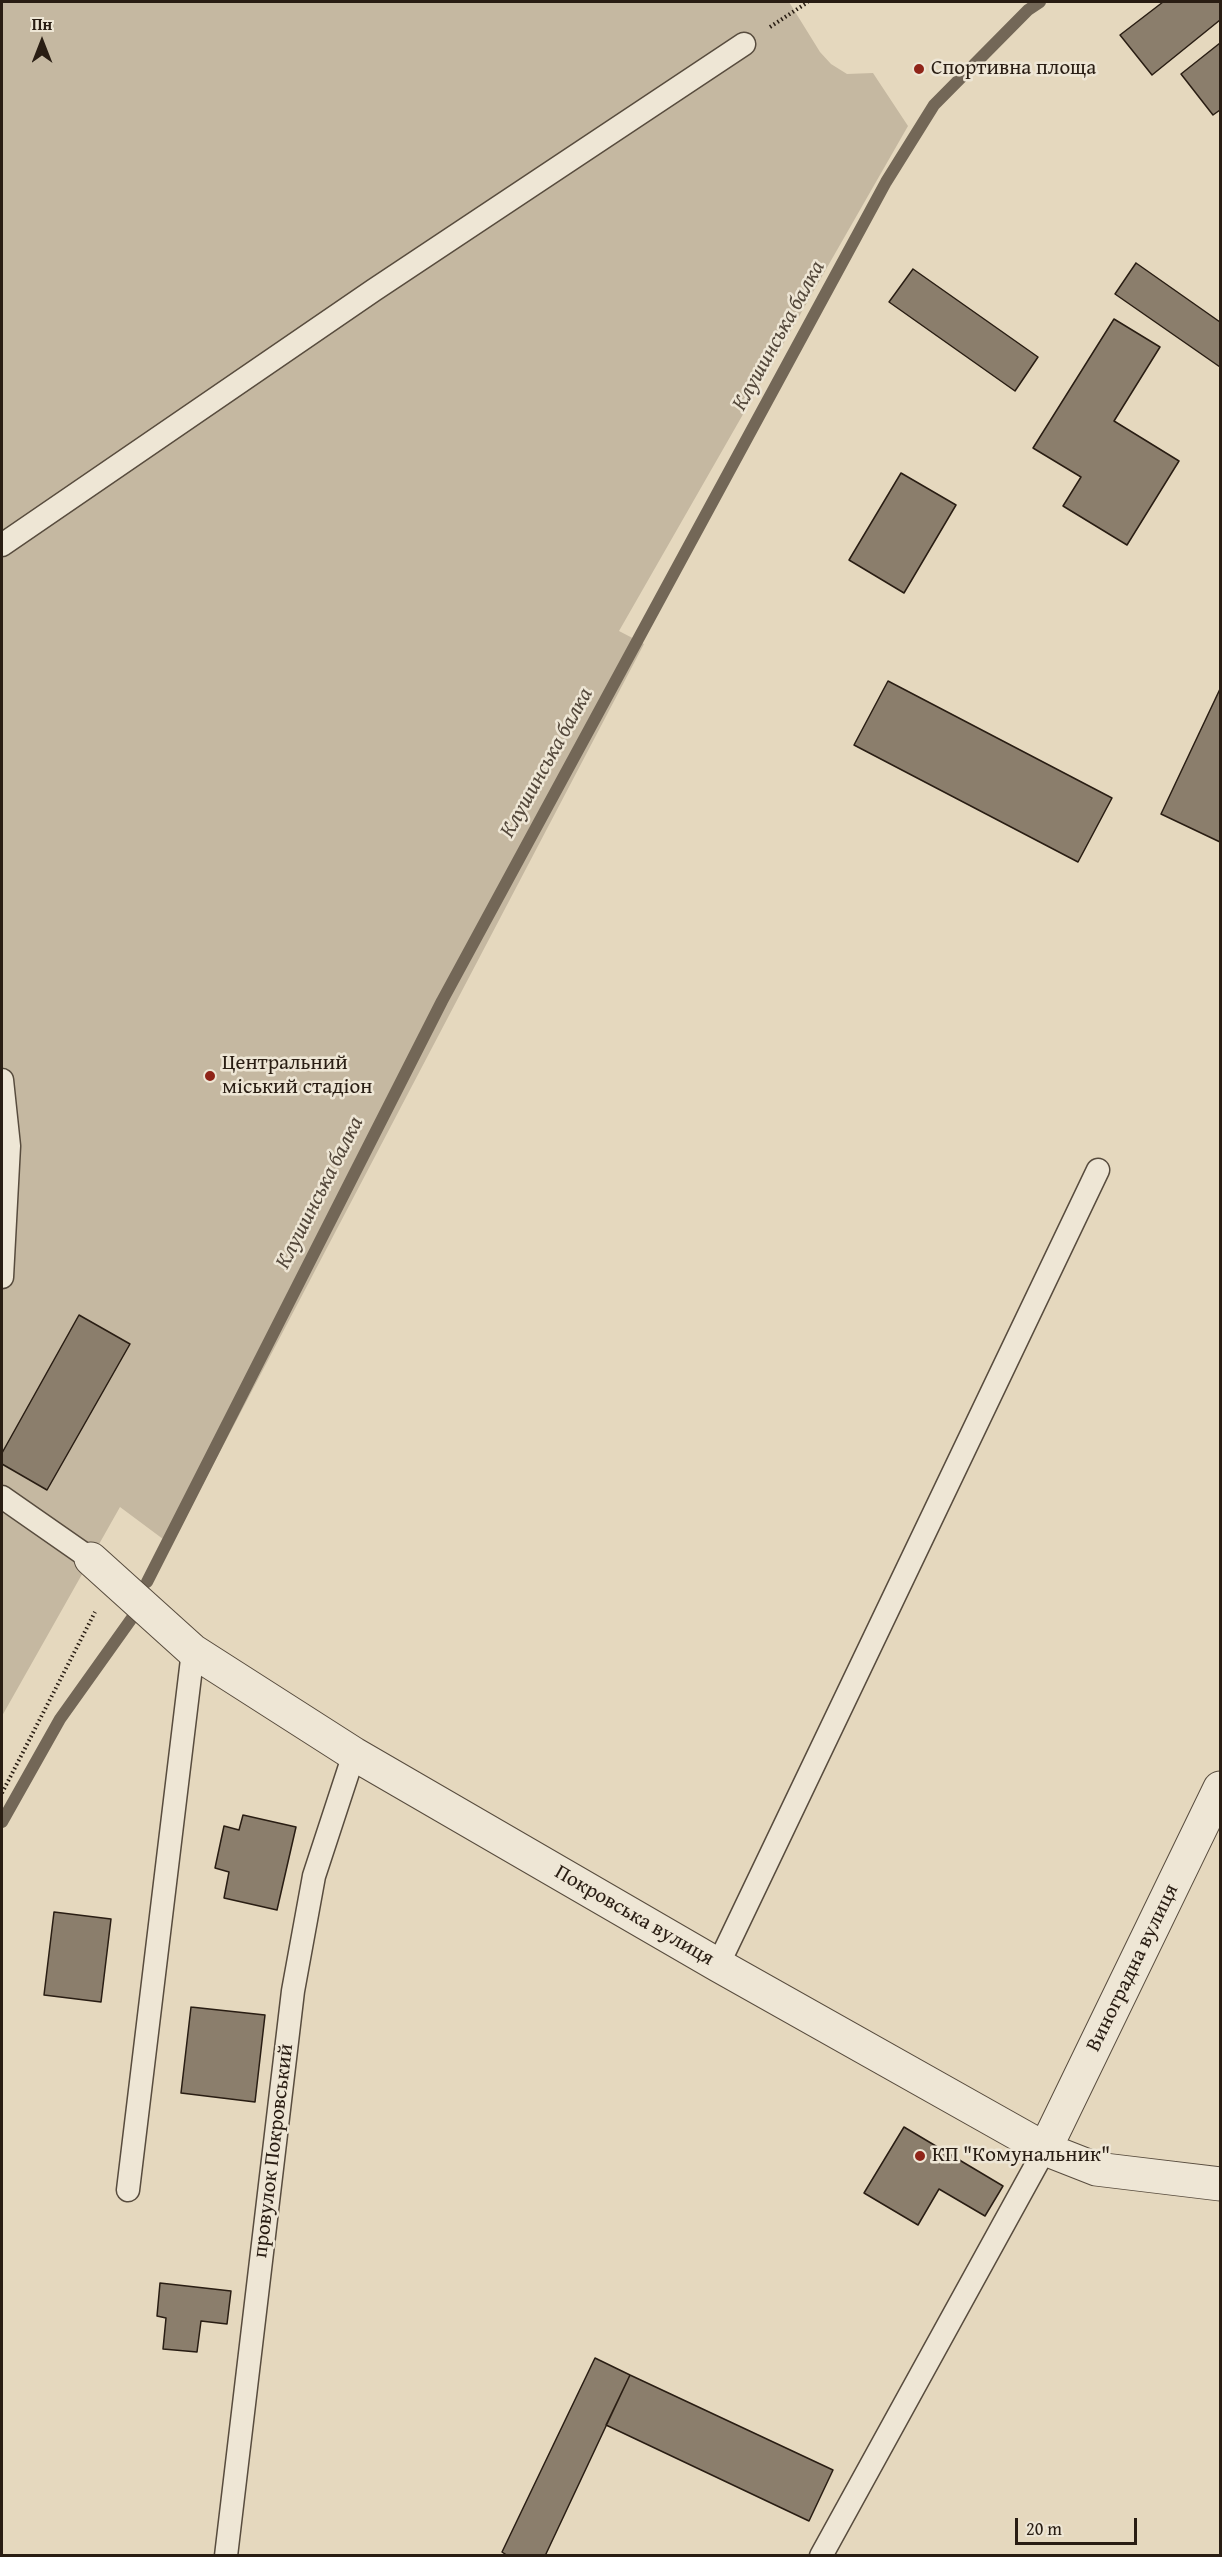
<!DOCTYPE html>
<meta charset="utf-8">
<style>
body{margin:0}
#map{position:relative;width:1222px;height:2557px;overflow:hidden;background:#e5d8be;font-family:"Gentium Book Plus",serif}
canvas{display:block}
.frame{position:absolute;inset:0;border:3px solid #291d13;pointer-events:none}
.north{position:absolute;left:12px;top:12px;width:60px;height:60px;-webkit-text-stroke:4px #eee6d5;paint-order:stroke;rotate:0deg;font-size:16px;font-weight:700;line-height:24px;text-align:center;color:#291d13}
.north::after{content:'';display:block;margin:auto;width:21px;height:27px;background:#291d13;clip-path:polygon(50% 0,100% 100%,50% 72%,0 100%)}
.scale{position:absolute;left:1015px;top:2518px;width:122px;height:27px;box-sizing:border-box;border:3px solid #291d13;border-top:0;padding-left:8px;font-size:18px;line-height:21px;white-space:nowrap;color:#291d13;-webkit-text-stroke:4px #eee6d5;paint-order:stroke}
</style>
<div id="map">
<canvas width="1222" height="2557"></canvas>
<div class="frame"></div>
<div class="north">Пн</div>
<div class="scale">20 m</div>
</div>
<script>
const c = document.querySelector('canvas').getContext('2d');
c.lineJoin = 'round';
function paint(path, color) {
  c.fillStyle = color;
  c.fill(path, 'evenodd');
}
function poly(rows) {
  const path = new Path2D();
  for (const r of rows) {
    path.moveTo(r[0], r[1]);
    for (let i = 2; i < r.length; i += 2) path.lineTo(r[i], r[i + 1]);
  }
  return path;
}
function stroke(path, color, width, dash) {
  c.strokeStyle = color;
  c.lineWidth = width;
  c.lineCap = dash ? 'butt' : 'round';
  c.setLineDash(dash || []);
  c.stroke(path);
}
function write(font, color, halo, rows, align = 'center') {
  c.font = font + ' "Gentium Book Plus",serif';
  c.lineWidth = 5;
  c.setLineDash([]);
  c.textBaseline = 'middle';
  c.strokeStyle = halo;
  c.fillStyle = color;
  for (const [text, x, y, turn = 0] of rows) {
    c.save();
    c.translate(x, y);
    c.rotate((+turn || 0) * Math.PI / 180);
    c.textAlign = isNaN(turn) ? turn : align;
    if (halo) c.strokeText(text, 0, 0);
    c.fillText(text, 0, 0);
    c.restore();
  }
}
paint(poly([
 [2,2,789,2,820,52,831,64,847,74,873,73,908,126,619,631,644,644,171,1545,120,1507,2,1716]
]), '#c5b8a1');
stroke(poly([
 [147,1582,442,1001,886,182,934,105,1028,10,1040,2],
 [2,1822,60,1719,132,1618]
]), '#736757', 12);
const building = poly([
 [1163,2,1220,2,1220,20,1152,75,1120,35,1163,2],
 [1220,43,1220,110,1213,115,1181,74,1220,43],
 [1136,263,1220,322,1220,367,1115,294,1136,263],
 [913,269,1038,357,1015,391,889,302,913,269],
 [1114,319,1160,347,1114,421,1179,461,1127,545,1063,506,1081,477,1033,448,1114,319],
 [901,473,956,505,904,593,849,560,901,473],
 [888,681,1112,798,1078,862,854,745,888,681],
 [1220,689,1220,842,1161,814,1220,689],
 [79,1315,130,1344,47,1490,2,1464,2,1453,79,1315],
 [243,1815,296,1827,277,1910,224,1898,229,1872,215,1868,224,1826,239,1830,243,1815],
 [54,1912,111,1919,101,2002,44,1995,54,1912],
 [191,2007,265,2015,255,2102,181,2093,191,2007],
 [904,2127,1003,2186,985,2216,939,2189,918,2225,864,2193,904,2127],
 [160,2283,231,2291,227,2324,201,2321,197,2352,163,2349,166,2318,157,2316,160,2283],
 [595,2358,630,2375,545,2556,508,2556,502,2552,595,2358],
 [630,2375,833,2470,809,2521,606,2425,630,2375]
]);
paint(building, '#8b7e6c');
stroke(building, '#291d13', 1.5);
const lane = poly([
 [2,545,374,290,744,44],
 [2,1080,9,1146,2,1277],
 [2,1497,91,1559],
 [718,1965,1098,1170],
 [128,2190,193,1651],
 [226,2556,293,1991,314,1876,354,1754],
 [821,2556,1045,2149]
]);
const street = poly([
 [91,1559,193,1651,354,1754,718,1965,1045,2149,1096,2169,1220,2184],
 [1045,2149,1220,1788]
]);
stroke(lane, '#584c3e', 25);
stroke(street, '#584c3e', 35);
stroke(poly([
 [770,27,808,2],
 [2,1793,95,1612]
]), '#291d13', 4, [1.5, 3]);
stroke(lane, '#eee6d5', 22);
stroke(street, '#eee6d5', 33);
for (const [x, y, r, color] of [
 [919,69,6,"#8f2418"],
 [210,1076,6,"#8f2418"],
 [920,2156,6,"#8f2418"]
]) {
  const dot = new Path2D();
  dot.arc(x, y, r, 0, 2 * Math.PI);
  c.fillStyle = color;
  c.fill(dot);
  stroke(dot, '#eee6d5', 2);
}
write('21px', '#291d13', '#eee6d5', [
 ["Спортивна площа",931,69],
 ["Центральний",222,1064],
 ["міський стадіон",222,1088],
 ["КП \"Комунальник\"",932,2156]
], 'left');
write('21px', '#291d13', '#eee6d5', [
 ["Покровська вулиця",634,1916,30],
 ["Виноградна вулиця",1133,1968,-64],
 ["провулок Покровський",274,2151,-83]
]);
write('italic 22px', '#54483b', '#eee6d5', [
 ["Клушинська балка",779,336,-61],
 ["Клушинська балка",547,763,-61],
 ["Клушинська балка",320,1193,-63]
]);
</script>
